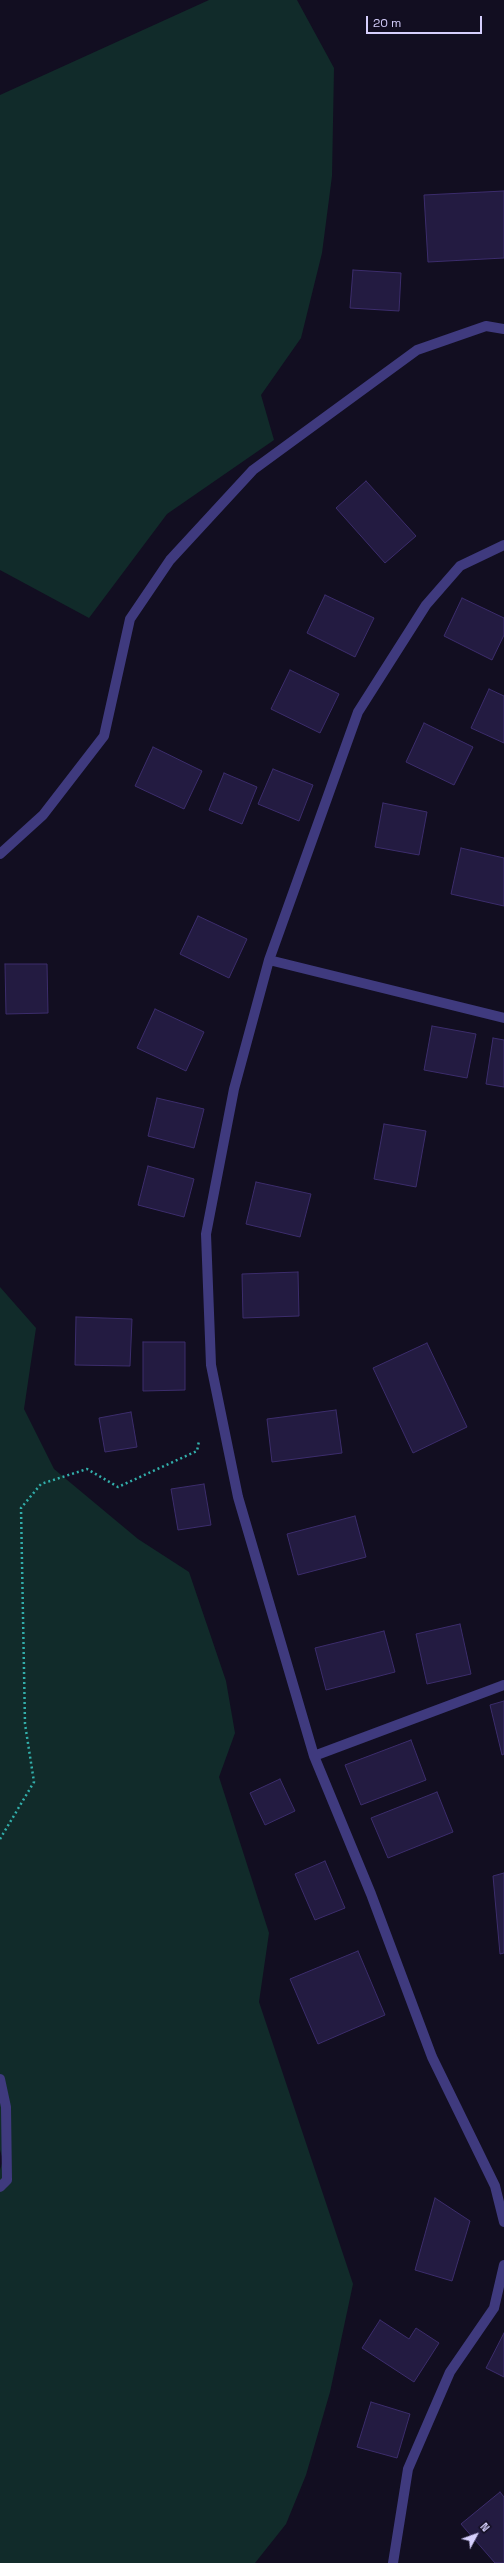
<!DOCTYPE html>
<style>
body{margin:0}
#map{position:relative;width:504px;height:2563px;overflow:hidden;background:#120e21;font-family:"Space Grotesk",sans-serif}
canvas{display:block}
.north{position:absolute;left:456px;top:2515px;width:40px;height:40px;-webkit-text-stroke:3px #120e21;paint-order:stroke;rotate:49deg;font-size:11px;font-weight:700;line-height:16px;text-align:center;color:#d6cffd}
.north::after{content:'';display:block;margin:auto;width:14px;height:18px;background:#d6cffd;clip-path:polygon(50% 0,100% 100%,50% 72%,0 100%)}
.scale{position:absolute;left:366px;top:16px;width:116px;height:18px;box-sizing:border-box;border:2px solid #d6cffd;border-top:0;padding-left:5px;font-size:12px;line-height:14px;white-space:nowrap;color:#d6cffd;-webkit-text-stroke:3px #120e21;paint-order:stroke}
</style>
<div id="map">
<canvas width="504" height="2563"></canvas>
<div class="north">N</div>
<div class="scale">20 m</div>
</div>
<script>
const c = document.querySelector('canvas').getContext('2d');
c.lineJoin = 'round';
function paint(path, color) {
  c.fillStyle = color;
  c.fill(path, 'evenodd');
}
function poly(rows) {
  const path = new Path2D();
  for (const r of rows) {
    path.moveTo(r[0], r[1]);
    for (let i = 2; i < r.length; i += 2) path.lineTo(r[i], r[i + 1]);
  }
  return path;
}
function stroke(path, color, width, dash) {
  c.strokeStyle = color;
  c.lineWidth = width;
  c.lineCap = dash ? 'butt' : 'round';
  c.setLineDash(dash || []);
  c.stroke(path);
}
paint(poly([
 [209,0,297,0,334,68,332,176,322,253,301,338,261,395,274,440,167,514,89,618,0,570,0,95],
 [0,1287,36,1328,24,1409,54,1469,138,1539,189,1572,226,1681,235,1733,219,1777,269,1933,259,2002,353,2284,330,2392,306,2475,286,2524,255,2563,0,2563,0,2170,3,2160,0,2150]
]), '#112b2a');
const building = poly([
 [504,191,504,258,428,262,424,195,504,191],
 [353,270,401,273,399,311,350,308,353,270],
 [366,481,416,536,385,563,336,508,366,481],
 [325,595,374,618,355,657,307,633,325,595],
 [462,598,504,618,504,635,492,660,444,636,462,598],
 [290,670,339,694,320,733,271,709,290,670],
 [489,689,504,696,504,743,471,728,489,689],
 [424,723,473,747,454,785,406,762,424,723],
 [153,747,202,771,184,809,135,786,153,747],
 [273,769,313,785,299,821,258,804,273,769],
 [224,773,257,787,242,824,209,810,224,773],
 [383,803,427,812,419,855,375,847,383,803],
 [461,848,504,858,504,906,451,894,461,848],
 [198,916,247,939,229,978,180,954,198,916],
 [5,964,47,964,48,1013,6,1014,5,964],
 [155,1009,204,1032,186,1071,137,1048,155,1009],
 [432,1026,476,1034,467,1078,424,1070,432,1026],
 [493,1038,504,1040,504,1087,486,1084,493,1038],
 [157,1098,204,1109,194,1148,148,1136,157,1098],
 [384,1124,426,1131,416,1187,374,1179,384,1124],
 [148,1166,194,1179,184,1217,138,1205,148,1166],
 [256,1182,311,1194,300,1237,246,1224,256,1182],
 [298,1272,299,1316,243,1318,242,1274,298,1272],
 [76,1317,132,1319,130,1366,75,1365,76,1317],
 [143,1342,185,1342,185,1390,143,1391,143,1342],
 [427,1343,467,1427,413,1453,373,1368,427,1343],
 [336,1410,342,1453,272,1462,267,1419,336,1410],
 [131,1412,137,1447,105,1452,99,1418,131,1412],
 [204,1484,211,1525,178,1530,171,1489,204,1484],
 [355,1516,366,1557,298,1575,287,1534,355,1516],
 [460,1624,471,1674,427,1684,416,1634,460,1624],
 [384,1631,395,1672,326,1690,315,1648,384,1631],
 [504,1701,504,1754,502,1755,490,1705,504,1701],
 [411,1740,426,1780,361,1805,345,1765,411,1740],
 [280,1779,295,1811,265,1825,250,1793,280,1779],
 [437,1792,453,1832,388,1858,371,1818,437,1792],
 [325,1861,345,1908,315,1920,295,1874,325,1861],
 [504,1873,504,1953,500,1954,493,1876,504,1873],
 [358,1951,385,2015,318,2044,290,1979,358,1951],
 [435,2198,470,2221,452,2281,415,2270,435,2198],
 [380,2320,409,2339,416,2328,439,2343,414,2382,362,2348,380,2320],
 [504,2333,504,2377,486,2368,504,2333],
 [371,2402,410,2414,397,2458,357,2447,371,2402],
 [500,2492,504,2497,504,2563,495,2563,461,2524,500,2492]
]);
paint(building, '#231b41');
stroke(building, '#3c2d6c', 1);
stroke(poly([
 [0,1839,34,1782,25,1724,21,1508,41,1484,87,1469,118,1487,197,1451,199,1441]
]), '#32afab', 2.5, [2, 3]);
stroke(poly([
 [504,545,460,566,426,605,358,712,269,960,234,1089,206,1234,211,1365,238,1497,314,1756,371,1894,432,2057,495,2186,504,2222],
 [0,854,43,815,104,736,130,619,170,560,253,470,417,350,486,326,504,329],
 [269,960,504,1018],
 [314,1756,504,1685],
 [0,2079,6,2107,7,2180,0,2187],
 [393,2563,408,2469,450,2372,494,2308,504,2265]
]), '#3f3a7e', 10);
</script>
